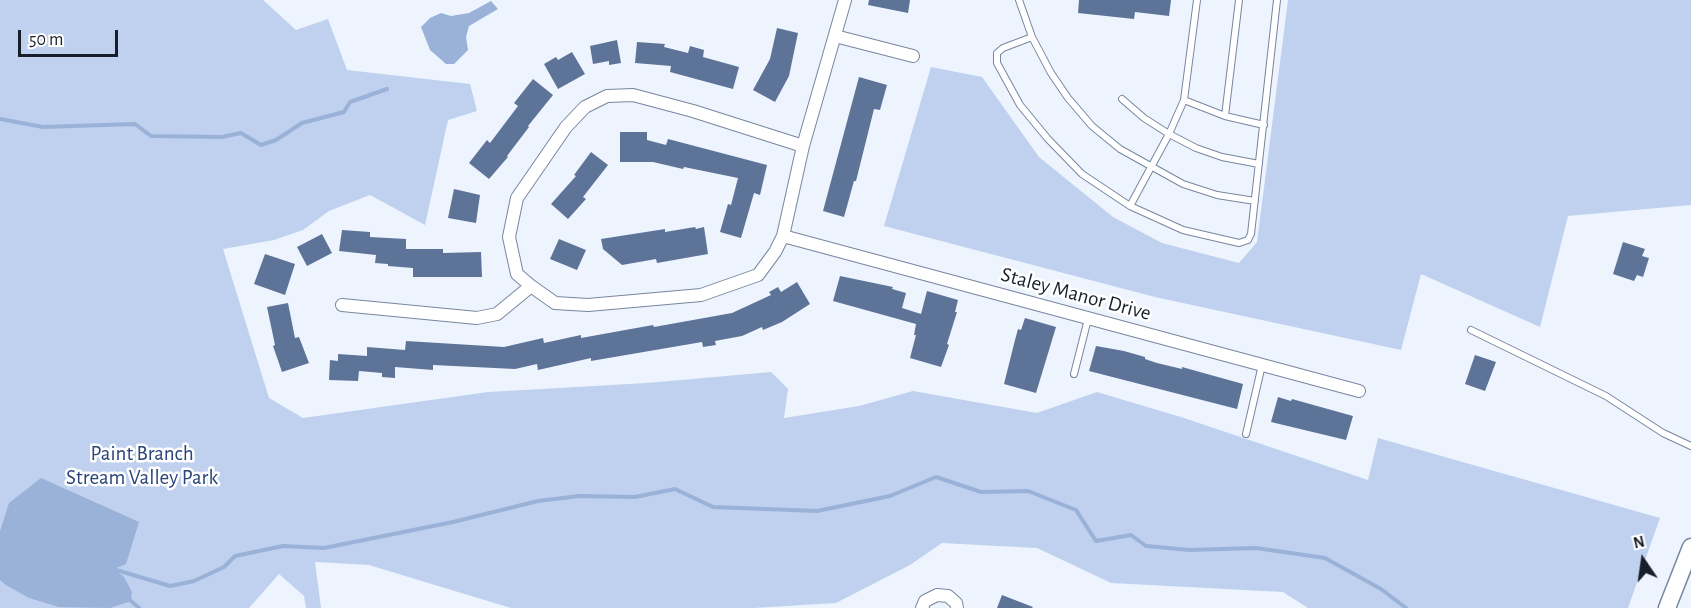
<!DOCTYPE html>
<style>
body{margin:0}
#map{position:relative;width:1691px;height:608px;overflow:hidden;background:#edf4fe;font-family:"Alegreya Sans",sans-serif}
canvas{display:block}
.north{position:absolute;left:1613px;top:530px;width:60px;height:60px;-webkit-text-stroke:4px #fff;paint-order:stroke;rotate:347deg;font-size:16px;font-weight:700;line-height:24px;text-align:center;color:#191f28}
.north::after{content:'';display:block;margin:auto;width:21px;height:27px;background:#191f28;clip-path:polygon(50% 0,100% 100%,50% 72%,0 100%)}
.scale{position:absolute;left:18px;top:30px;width:100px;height:27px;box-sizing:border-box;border:3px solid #191f28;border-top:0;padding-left:8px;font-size:18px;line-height:21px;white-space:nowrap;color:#191f28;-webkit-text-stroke:4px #fff;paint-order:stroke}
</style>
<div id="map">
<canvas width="1691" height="608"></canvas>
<div class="north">N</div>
<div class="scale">50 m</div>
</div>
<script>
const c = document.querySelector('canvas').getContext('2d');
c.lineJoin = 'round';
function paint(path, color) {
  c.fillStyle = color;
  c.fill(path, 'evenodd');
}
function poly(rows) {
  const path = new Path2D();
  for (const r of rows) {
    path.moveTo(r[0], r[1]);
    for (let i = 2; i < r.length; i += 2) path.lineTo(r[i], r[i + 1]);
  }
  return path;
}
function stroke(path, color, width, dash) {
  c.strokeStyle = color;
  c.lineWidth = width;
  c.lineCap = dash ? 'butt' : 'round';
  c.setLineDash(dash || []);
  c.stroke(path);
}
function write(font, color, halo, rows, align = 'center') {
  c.font = font + ' "Alegreya Sans",sans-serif';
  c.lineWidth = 5;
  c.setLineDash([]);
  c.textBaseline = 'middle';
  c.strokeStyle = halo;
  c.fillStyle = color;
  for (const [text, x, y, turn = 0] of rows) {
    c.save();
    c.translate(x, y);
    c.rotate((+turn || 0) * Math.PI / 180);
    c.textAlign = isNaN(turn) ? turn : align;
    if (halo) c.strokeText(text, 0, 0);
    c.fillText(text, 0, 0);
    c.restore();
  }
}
paint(poly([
 [0,0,263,0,296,30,328,19,347,70,470,84,477,111,448,120,425,225,370,195,329,211,303,230,274,240,223,249,269,398,303,418,488,392,647,383,771,372,788,389,784,418,859,406,913,391,1037,413,1097,392,1184,418,1368,480,1378,438,1660,518,1628,608,1308,608,1283,592,1111,583,1037,548,942,543,910,565,836,603,754,608,511,608,369,565,315,562,321,608,306,608,304,596,279,574,249,608,0,608],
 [1288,0,1691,0,1691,205,1568,216,1540,327,1421,274,1401,350,1155,297,884,226,931,67,982,77,1039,157,1113,217,1162,243,1239,263,1257,242]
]), '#bfd1ef');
paint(poly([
 [491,1,498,9,469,26,466,37,468,50,454,64,446,64,430,50,421,27,430,18,441,13,451,16,469,13],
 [41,478,139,522,126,564,114,569,124,577,132,592,131,601,110,608,59,607,29,598,6,585,0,580,0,531,9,503]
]), '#9ab1d8');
stroke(poly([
 [0,119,43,127,135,124,151,136,222,137,241,133,261,145,276,140,302,123,344,112,350,102,387,89],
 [113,569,170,586,194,581,224,567,235,556,283,546,324,548,453,522,538,501,579,496,635,497,675,489,713,507,817,511,890,496,936,477,981,492,1028,491,1076,510,1096,541,1131,535,1146,546,1190,550,1256,548,1325,558,1381,589,1406,608],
 [131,601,139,608]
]), '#9ab1d8', 4);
paint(poly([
 [869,0,910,0,908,13,868,5],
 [1079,0,1171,0,1169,16,1135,12,1134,19,1078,13],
 [777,28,798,33,789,76,775,102,753,90,770,59],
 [617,40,621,63,609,65,609,61,593,64,590,46],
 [637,42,665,44,664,47,688,53,690,46,704,50,703,57,739,67,733,89,670,72,671,66,635,63],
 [572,52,585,74,558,89,544,64,556,57,558,60],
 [859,77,887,85,880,110,874,109,856,181,854,181,844,217,823,211],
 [533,79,553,95,528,126,529,127,507,156,508,157,489,179,469,163,487,140,490,143,518,106,514,103],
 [620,132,647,132,647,140,666,145,668,139,767,165,760,195,754,193,741,238,720,232,728,204,731,205,738,178,684,167,683,169,653,162,620,162],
 [591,152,608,165,583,197,586,199,568,219,551,204,576,176,574,175],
 [454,189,480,195,476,223,448,218],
 [695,227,696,229,704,227,708,254,657,263,656,259,622,265,603,249,601,239,665,229,665,232],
 [342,230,370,232,370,237,406,239,406,249,443,249,443,253,481,252,482,277,413,277,413,268,388,266,388,264,375,263,376,255,339,251],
 [322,234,332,253,307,266,297,247],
 [559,239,586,250,577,270,550,259],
 [1623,242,1645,249,1642,256,1649,258,1643,277,1637,275,1634,281,1613,274],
 [265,254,295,264,285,295,254,284],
 [840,276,893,287,892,289,906,293,902,308,921,314,927,291,958,300,955,312,957,312,947,344,949,345,941,367,910,358,916,335,914,335,916,324,833,301],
 [797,282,810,304,782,322,763,330,762,327,742,336,715,341,716,345,703,347,702,342,591,361,591,358,538,370,537,364,515,369,433,365,433,370,395,367,395,378,382,377,382,373,359,371,358,381,329,380,330,360,338,361,338,354,367,356,367,347,405,350,406,341,504,347,543,338,544,343,581,335,581,338,653,325,654,327,732,313,771,295,769,292,778,287,781,292],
 [288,303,295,338,299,337,309,363,282,372,273,346,275,345,267,307],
 [1025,318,1056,327,1036,393,1004,384,1015,340,1018,329,1021,330],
 [1096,346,1124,351,1145,357,1145,359,1157,363,1182,369,1182,367,1243,384,1237,409,1089,371],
 [1475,355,1496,362,1485,391,1465,384],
 [1278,397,1291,401,1292,399,1353,416,1346,440,1271,422],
 [1002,595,1033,607,1032,608,997,608]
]), '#5e7398');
const lane = poly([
 [1019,0,1032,37,1003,48,997,53,997,63,1020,105,1048,139,1082,174,1130,206,1183,230,1239,243,1248,240,1251,234,1277,0],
 [1032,37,1051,73,1068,98,1092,126,1120,149,1183,184,1217,195,1255,201],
 [1122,99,1144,118,1169,134,1196,148,1222,157,1259,164],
 [1184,100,1225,116,1239,0],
 [1225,116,1264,125],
 [1130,206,1169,134,1184,100,1197,0],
 [1471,330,1606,396,1663,433,1691,446],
 [1074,374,1088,319],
 [1246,434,1262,365]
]);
const street = poly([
 [835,36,913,56],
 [803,146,693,111,633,95,607,96,585,107,566,127,517,198,509,237,517,274,531,286,555,303,588,305,701,295,758,275,775,252,783,236,803,146,845,0],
 [783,236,1359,391],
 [342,305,477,318,497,314,531,286],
 [922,608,925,601,937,595,948,596,956,603,957,608]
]);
const secondary = poly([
 [1667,608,1691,547]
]);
stroke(lane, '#78869f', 8);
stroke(street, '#78869f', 14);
stroke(secondary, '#78869f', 19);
stroke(lane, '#fff', 6);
stroke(street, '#fff', 12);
stroke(secondary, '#fff', 16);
write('21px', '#191f28', '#fff', [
 ["Staley Manor Drive",1076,294,15]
]);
write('21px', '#2a4679', '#fff', [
 ["Paint Branch",142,454],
 ["Stream Valley Park",142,478]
]);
</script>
